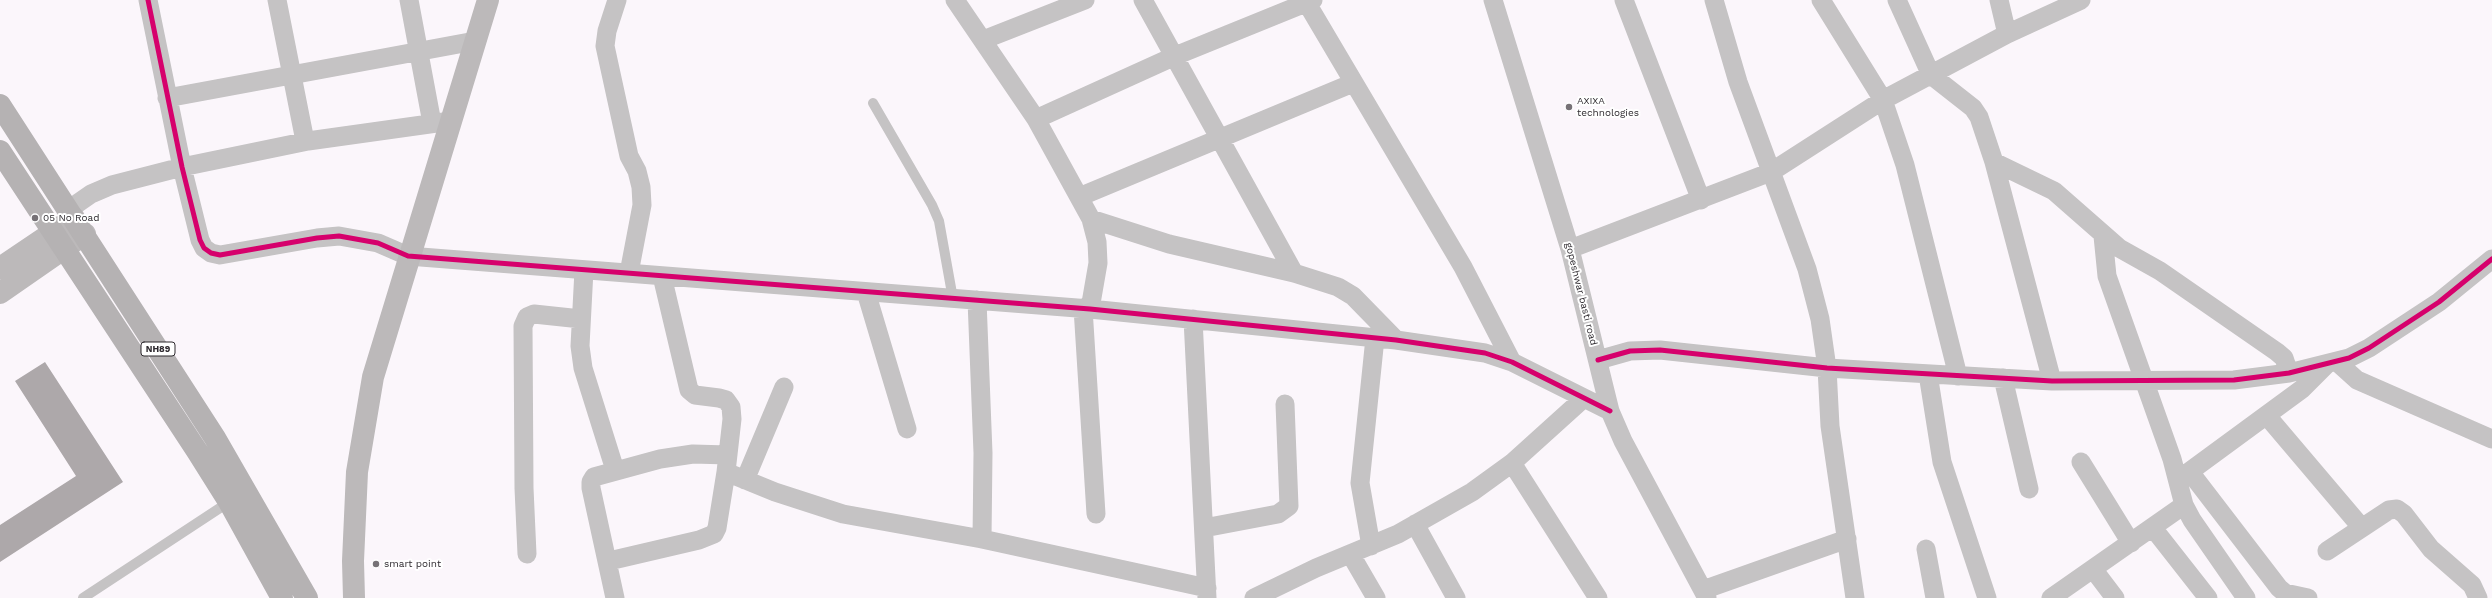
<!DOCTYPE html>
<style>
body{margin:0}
canvas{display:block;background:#fbf6fb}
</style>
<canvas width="2492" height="598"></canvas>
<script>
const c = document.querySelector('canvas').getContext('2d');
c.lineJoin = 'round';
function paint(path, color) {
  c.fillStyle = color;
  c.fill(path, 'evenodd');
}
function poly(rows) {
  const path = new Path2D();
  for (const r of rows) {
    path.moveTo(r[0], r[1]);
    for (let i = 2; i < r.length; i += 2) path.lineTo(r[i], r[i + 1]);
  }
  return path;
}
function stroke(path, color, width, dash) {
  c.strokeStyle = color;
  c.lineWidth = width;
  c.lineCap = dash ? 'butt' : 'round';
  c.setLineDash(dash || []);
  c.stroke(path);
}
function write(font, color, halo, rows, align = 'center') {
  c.font = font + ' "Work Sans",sans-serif';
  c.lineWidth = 4;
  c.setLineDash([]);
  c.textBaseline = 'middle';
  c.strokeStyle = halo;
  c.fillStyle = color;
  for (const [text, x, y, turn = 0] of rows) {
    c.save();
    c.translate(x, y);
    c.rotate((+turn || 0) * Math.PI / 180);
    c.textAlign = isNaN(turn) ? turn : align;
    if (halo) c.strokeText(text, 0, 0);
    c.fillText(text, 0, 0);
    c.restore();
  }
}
paint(poly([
 [45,362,123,482,0,562,0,525,76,476,15,381]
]), '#ada8aa');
stroke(poly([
 [873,103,932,205,939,221,953,299],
 [83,598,229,502]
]), '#c5c3c4', 10);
stroke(poly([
 [148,0,182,167,200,240,204,248,211,253,220,255,317,238,339,236,378,243,408,256,1090,309,1396,340,1485,353,1512,362,1610,411],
 [277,0,305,141],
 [409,0,432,123],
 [617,0,607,31,605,46,629,156,637,171,641,187,642,205,629,273],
 [955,0,1036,119,1091,219,1097,242,1098,263,1090,309],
 [1143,0,1294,273],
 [1305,0,1463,267,1512,362],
 [1493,0,1570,249,1610,411,1623,441,1707,598],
 [1624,0,1701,200],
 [1714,0,1738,82,1807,269,1820,319,1827,368,1830,426,1855,598],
 [1821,0,1883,100,1905,165,1958,376],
 [1897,0,1931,75,1973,108,1979,117,1994,162,2052,381],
 [1999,0,2007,34],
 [983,40,1085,0],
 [167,98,475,41],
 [1036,119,1175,56,1313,0],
 [1994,162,2054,191,2119,248,2160,271,2277,352,2284,358,2289,373],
 [1079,197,1353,83],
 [68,210,91,194,112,185,182,167,308,141,451,121],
 [1091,219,1169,244,1294,273,1338,287,1353,296,1396,340],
 [2103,236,2107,276,2172,459,2184,505,2192,520,2246,598],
 [1570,249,1771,172,1883,100,2007,34,2081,0],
 [584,270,580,346,583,368,615,470],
 [866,292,907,429],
 [977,300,983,453,982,539],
 [1083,308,1096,514],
 [1193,319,1207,598],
 [1598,360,1630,351,1660,350,1827,368,2052,381,2234,380,2289,373,2349,358,2369,348,2439,302,2492,259],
 [2337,362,2357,380,2492,439],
 [1928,374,1942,462,1987,598],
 [2003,378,2029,489],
 [2267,416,2362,528],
 [2081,462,2131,543],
 [1512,463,1598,598],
 [726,472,775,492,843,514,982,539,1207,588],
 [2190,472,2279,588,2285,593,2308,598],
 [745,480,784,387],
 [2178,480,2302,389,2326,365],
 [1415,524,1456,598],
 [1204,528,1278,514,1289,506,1285,404],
 [2153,528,2208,598],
 [1371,546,1360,483,1375,338],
 [1926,549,1935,598],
 [2327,551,2389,510,2397,509,2404,514,2431,549,2472,585,2478,598],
 [527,554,524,488,523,326,527,317,534,314,581,319],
 [1351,555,1376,598],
 [609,561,699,540,714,534,717,528,726,472,732,419,731,407,726,400,719,398,695,395,689,390,662,276],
 [2093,569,2115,598],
 [1703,590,1847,539],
 [615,598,591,488,591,482,594,477,660,459,693,454,728,455],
 [1254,598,1316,568,1398,534,1472,492,1512,463,1584,398],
 [2051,598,2184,505]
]), '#c5c3c4', 19);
stroke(poly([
 [0,268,74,218],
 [0,293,85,234],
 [354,598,353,561,357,472,373,377,488,0]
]), '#bcb9ba', 22);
stroke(poly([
 [0,105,215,438,307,598],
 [0,151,197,451,229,502,282,598]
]), '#b5b2b3', 22);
stroke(poly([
 [148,0,182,167,200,240,204,248,211,253,220,255,317,238,339,236,378,243,408,256,1090,309,1396,340,1485,353,1512,362,1610,411],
 [1598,360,1630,351,1660,350,1827,368,2052,381,2234,380,2289,373,2349,358,2369,348,2439,302,2492,259]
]), '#d6006c', 5);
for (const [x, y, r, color] of [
 [1569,107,4,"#767176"],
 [35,218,4,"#767176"],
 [376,564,4,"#767176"]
]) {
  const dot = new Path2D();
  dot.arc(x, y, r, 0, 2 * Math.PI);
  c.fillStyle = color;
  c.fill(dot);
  stroke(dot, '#fff', 1.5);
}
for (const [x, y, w] of [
 [158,349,34]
]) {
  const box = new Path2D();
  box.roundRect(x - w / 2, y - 7, w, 14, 3);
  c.fillStyle = '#fff';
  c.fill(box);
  stroke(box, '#2e2a2f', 1);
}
write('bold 9px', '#2e2a2f', null, [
 ["NH89",158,349]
]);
write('10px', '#2e2a2f', '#fff', [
 ["AXIXA",1577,101],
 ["technologies",1577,113],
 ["05 No Road",43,218],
 ["smart point",384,564]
], 'left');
write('10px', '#2e2a2f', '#fff', [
 ["gopeshwar basti road",1581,294,76]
]);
</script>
